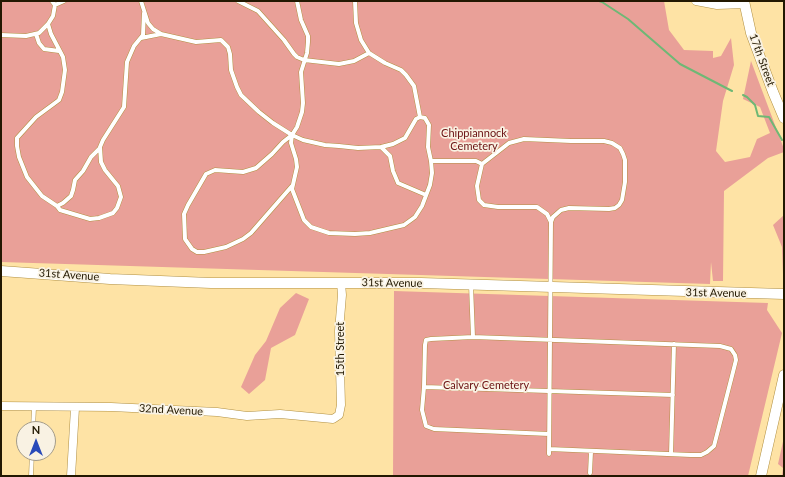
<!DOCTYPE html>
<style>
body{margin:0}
#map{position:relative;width:785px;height:477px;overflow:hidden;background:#fee3a5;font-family:Lato,sans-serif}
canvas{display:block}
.frame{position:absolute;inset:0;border:2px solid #221801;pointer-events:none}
.north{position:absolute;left:16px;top:421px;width:40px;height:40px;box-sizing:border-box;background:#f9f2e3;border:1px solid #a39b89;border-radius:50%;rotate:0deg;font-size:11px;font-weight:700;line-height:16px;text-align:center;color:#221801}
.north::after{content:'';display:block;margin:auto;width:14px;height:18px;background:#294ab9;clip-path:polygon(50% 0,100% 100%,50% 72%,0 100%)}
</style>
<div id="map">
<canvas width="785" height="477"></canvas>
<div class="frame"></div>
<div class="north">N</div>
</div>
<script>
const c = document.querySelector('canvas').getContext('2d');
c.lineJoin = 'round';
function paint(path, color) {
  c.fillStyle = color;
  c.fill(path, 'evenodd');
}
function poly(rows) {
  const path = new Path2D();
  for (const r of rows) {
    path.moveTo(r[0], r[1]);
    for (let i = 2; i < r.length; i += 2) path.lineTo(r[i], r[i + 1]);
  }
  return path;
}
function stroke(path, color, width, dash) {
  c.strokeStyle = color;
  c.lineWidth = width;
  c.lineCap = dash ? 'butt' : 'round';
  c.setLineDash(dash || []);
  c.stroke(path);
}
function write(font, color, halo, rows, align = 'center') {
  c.font = font + ' Lato,sans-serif';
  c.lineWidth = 3.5;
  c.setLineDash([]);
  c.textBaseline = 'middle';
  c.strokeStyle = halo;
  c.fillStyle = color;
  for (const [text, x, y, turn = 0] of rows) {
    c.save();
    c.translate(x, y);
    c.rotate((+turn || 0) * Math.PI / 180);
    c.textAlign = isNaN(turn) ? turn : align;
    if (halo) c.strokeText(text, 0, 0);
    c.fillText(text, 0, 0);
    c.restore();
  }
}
paint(poly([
 [1,1,664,1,669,30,684,50,713,51,713,58,721,56,731,38,734,65,723,101,716,151,725,162,750,157,757,139,770,133,760,107,743,99,751,61,784,149,784,152,768,158,724,191,723,281,713,281,711,262,710,284,1,262],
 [784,215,784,273,783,274,782,247,773,225],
 [394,291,768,303,767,310,782,333,748,476,393,476],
 [296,293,309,299,295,335,271,348,265,380,249,394,241,387,255,355,266,341,280,308],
 [784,437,784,476,782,476,783,468,778,464]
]), '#e9a098');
stroke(poly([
 [599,1,602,2,628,19,680,64,732,91],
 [743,95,747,97,755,105,758,116,769,117,782,140]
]), '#6eb875', 2);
const service = poly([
 [141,1,148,23,153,29,161,34,196,42,221,40,228,47,230,54,231,70,237,87,241,95,259,112,273,123,292,135,303,140,325,145,339,146,358,148,381,147,393,144,405,138,416,119,420,117],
 [238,1,258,11,284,40,294,54,297,57,304,60,339,64,354,61,369,53],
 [355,1,356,23,361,40,369,53,385,63,401,70,406,75,414,86,420,117],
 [55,5,64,1],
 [48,24,51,34,63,57,65,70,62,92,59,100,36,117,17,138,17,146,19,157,27,177,42,196,57,206,60,210,90,219,99,218,113,213,117,208,121,197,118,186,105,170,101,162,100,147,103,140,124,107,127,62,134,46,143,35,144,13],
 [36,34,39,43,44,49,59,51],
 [1,35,26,36,39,33,48,24,53,16,55,5,52,1],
 [141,38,161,34],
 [292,135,291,143,296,159,297,167,292,189,304,220,311,227,329,233,355,234,370,233,404,225,415,217,422,206,430,185,432,173,431,161,428,147,429,125,425,118,420,117],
 [381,147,390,156,393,171,398,183,426,195],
 [431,161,476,161,482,164],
 [292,186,251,233,243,239,226,247,204,252,197,252,192,249,185,239,184,214,188,205,206,174,215,170,243,172,256,168,272,154,283,142,292,135,297,127,302,112,303,103,301,72,307,53,308,42,308,36,301,20,297,1],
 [57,206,63,203,71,196,73,190,75,180,83,171,91,157,100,148],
 [471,285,473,337],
 [424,387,673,395],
 [33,429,34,407],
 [549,434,434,429,426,426,422,410,424,387,425,345,426,340,431,339,473,337,720,346,731,349,735,355,736,360,733,372,714,446,707,452,701,455,691,455,549,449],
 [549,454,551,222,553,217,561,210,569,208,609,209,615,208,619,205,622,200,625,182,625,160,623,154,620,148,612,143,604,141,571,141,524,139,509,143,482,164,477,186,479,200,484,205,498,207,537,207,547,214,551,222],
 [671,454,674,344],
 [590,473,591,452],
 [31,476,32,453]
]);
const minor = poly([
 [696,1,717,5,745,4],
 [1,406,111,407,217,412,247,416,280,414,333,419,339,415,341,405,339,331,342,295,341,283],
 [71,476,75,408]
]);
const tertiary = poly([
 [744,1,751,33,773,92,784,118],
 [1,271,110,279,211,283,421,283,784,294],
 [761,476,784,375]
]);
stroke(service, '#b19042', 5);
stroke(minor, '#b19042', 9);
stroke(tertiary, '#b19042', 11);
stroke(service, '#fff', 4);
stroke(minor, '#fff', 8);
stroke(tertiary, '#fff', 10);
write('11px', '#221801', '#f9f2e3', [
 ["17th Street",762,60,70],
 ["31st Avenue",69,275,4],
 ["31st Avenue",392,283,1],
 ["31st Avenue",716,293,1],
 ["15th Street",340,349,-90],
 ["32nd Avenue",171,410,3]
]);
write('11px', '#6a1112', '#f9f2e3', [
 ["Chippiannock",474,133],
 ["Cemetery",474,146],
 ["Calvary Cemetery",486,385]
]);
</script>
